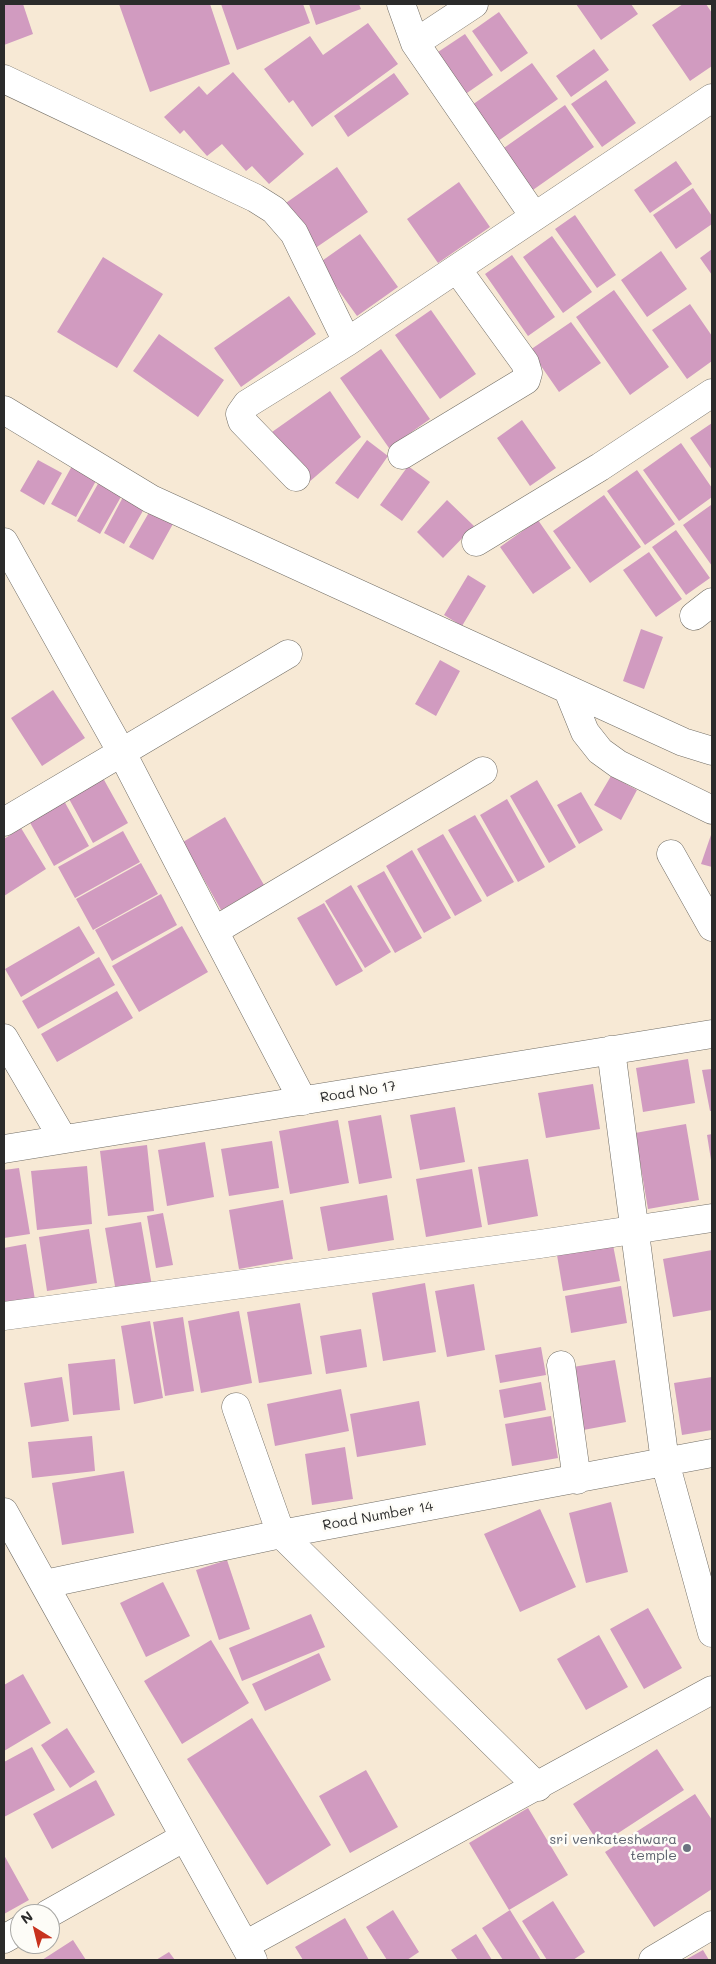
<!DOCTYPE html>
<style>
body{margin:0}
#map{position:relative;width:716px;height:1964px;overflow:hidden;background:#f7e9d5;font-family:Mali,sans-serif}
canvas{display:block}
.frame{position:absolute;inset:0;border:5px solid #2b2b2b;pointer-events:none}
.north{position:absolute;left:10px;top:1904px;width:50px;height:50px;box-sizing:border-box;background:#fdfcf7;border:1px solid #a9a8a5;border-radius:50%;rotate:324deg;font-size:14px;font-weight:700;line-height:20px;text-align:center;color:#2b2b2b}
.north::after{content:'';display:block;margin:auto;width:18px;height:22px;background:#c8321e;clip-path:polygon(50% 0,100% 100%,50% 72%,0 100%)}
</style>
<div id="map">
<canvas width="716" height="1964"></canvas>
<div class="frame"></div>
<div class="north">N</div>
</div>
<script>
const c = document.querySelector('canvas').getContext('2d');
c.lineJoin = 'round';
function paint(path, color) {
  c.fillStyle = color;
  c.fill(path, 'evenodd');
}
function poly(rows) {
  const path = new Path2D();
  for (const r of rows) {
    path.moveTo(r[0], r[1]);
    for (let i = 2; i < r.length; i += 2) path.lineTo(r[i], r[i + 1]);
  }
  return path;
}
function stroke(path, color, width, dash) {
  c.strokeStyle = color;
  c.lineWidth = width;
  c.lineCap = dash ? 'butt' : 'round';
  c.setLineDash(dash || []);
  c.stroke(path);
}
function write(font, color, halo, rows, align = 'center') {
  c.font = font + ' Mali,sans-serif';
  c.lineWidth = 5;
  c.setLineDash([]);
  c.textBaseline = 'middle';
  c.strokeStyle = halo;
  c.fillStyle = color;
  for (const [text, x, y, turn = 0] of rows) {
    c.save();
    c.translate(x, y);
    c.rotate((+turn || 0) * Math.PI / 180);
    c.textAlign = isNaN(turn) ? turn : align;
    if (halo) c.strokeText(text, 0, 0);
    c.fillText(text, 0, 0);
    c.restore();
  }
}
paint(poly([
 [4,4,23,4,33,34,4,45],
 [119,4,210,4,230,64,150,92],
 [221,4,303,4,310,23,237,50],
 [309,4,359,4,361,9,316,25],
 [576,4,631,4,638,14,601,40],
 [683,4,706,4,712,13,712,66,690,81,652,25],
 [499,12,528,53,501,72,472,31],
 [368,23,398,64,312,127,293,100,289,103,264,69,310,36,323,55],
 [465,34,493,75,464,95,435,54],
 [594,49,609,70,571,97,556,76],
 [532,63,558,99,498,141,472,105],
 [233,72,304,154,269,184,252,166,246,171,222,144,207,156,184,130,180,134,164,117,199,86,207,95],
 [394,73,409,94,348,137,334,116],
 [606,80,636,123,602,147,571,104],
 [565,105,594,147,530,192,501,150],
 [676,161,692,184,650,213,634,190],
 [337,167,368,212,314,249,283,205],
 [459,182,490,227,438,263,407,219],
 [693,188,712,216,712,224,676,249,653,215],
 [575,215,616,275,597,288,555,229],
 [360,234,398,287,357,316,319,263],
 [552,236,592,292,563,313,523,257],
 [712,249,712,275,700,258],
 [661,251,687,289,647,317,621,280],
 [512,255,555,317,528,336,485,274],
 [103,257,163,294,117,368,57,332],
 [614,290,669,367,630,395,576,317],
 [289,296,316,334,241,387,214,348],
 [690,304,712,336,712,361,687,379,652,330],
 [431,310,476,374,440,399,395,335],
 [571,322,601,363,559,392,530,350],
 [159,334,224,380,198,417,133,371],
 [381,349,430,419,389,448,340,378],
 [330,391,361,437,308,483,272,432],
 [522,420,556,468,530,486,497,438],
 [712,423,712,470,690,438],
 [367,440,388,456,358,499,335,483],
 [681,443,712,488,712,497,679,521,643,470],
 [38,460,62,473,44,505,20,491],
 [72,466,97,479,76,517,51,504],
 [408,466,430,482,402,521,380,505],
 [637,470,675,524,645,545,607,491],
 [99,482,122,495,100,534,77,521],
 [604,495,641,547,590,583,553,531],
 [123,497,144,509,124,544,104,533],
 [447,500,474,526,443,558,417,532],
 [711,505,712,506,712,566,683,525],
 [151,509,174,522,153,560,129,547],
 [538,520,571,568,533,594,500,547],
 [676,530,710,578,686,595,652,547],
 [649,552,682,599,656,617,623,570],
 [468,575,486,586,462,626,444,615],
 [641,629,663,637,644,689,623,681],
 [440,660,460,671,436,716,415,704],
 [53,690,85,738,42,766,11,718],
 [611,776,637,790,621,820,594,805],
 [103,778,128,823,93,843,68,797],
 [537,780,576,847,549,863,510,796],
 [581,792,603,830,579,844,557,805],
 [63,799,89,846,54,866,28,819],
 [507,799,545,867,518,882,480,815],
 [475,815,514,882,487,897,448,830],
 [225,817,264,885,221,910,183,842],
 [21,828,46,869,4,896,4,839],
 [123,831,140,862,75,898,58,867],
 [712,832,712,867,701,864],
 [443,834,482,901,455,916,417,849],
 [412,850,451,918,424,933,386,866],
 [141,863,158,894,93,930,76,899],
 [384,871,422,938,395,953,357,886],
 [351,885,391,952,365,968,325,901],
 [161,894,177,925,112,961,95,930],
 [324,903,363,971,336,986,297,918],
 [79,926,95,953,21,997,5,969],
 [182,926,208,972,139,1012,112,966],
 [99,957,115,985,38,1029,22,1001],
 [117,991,133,1018,57,1062,41,1034],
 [688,1059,695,1103,643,1112,636,1068],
 [712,1069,712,1111,710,1111,702,1070],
 [593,1084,600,1129,546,1138,538,1093],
 [455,1107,465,1162,420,1170,410,1115],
 [381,1115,392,1178,359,1184,348,1121],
 [338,1120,349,1183,290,1194,279,1131],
 [686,1124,699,1200,648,1209,635,1133],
 [712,1134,712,1160,711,1160,707,1135],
 [272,1141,279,1188,229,1196,221,1149],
 [205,1142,214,1197,167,1206,158,1150],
 [147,1145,154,1211,108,1216,100,1151],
 [528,1159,538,1216,488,1225,478,1167],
 [87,1166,92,1224,37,1230,31,1171],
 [19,1168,30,1234,4,1238,4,1170],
 [472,1169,482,1227,426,1237,416,1179],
 [387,1195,394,1240,328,1251,320,1207],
 [283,1200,293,1259,239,1269,229,1210],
 [163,1213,173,1265,156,1268,147,1216],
 [141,1222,152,1286,116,1292,105,1228],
 [89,1229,97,1283,47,1291,39,1237],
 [26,1244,35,1300,4,1306,4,1248],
 [613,1245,620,1281,563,1291,557,1255],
 [712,1250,712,1310,673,1317,663,1259],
 [425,1283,436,1352,383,1361,372,1293],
 [474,1284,485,1350,447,1357,435,1291],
 [621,1286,627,1323,571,1333,565,1296],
 [300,1303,312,1374,259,1383,247,1312],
 [239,1311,252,1383,201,1393,188,1321],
 [183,1317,194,1391,165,1396,153,1322],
 [150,1321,163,1398,134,1404,121,1326],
 [361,1329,367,1367,326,1374,320,1336],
 [541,1347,546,1375,500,1383,495,1355],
 [115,1359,120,1410,73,1415,68,1364],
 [615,1360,626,1422,578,1431,567,1368],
 [62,1377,69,1421,31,1427,24,1383],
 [712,1377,712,1430,682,1435,674,1383],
 [541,1382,546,1410,504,1418,499,1390],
 [341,1389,349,1431,275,1446,267,1404],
 [419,1401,426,1445,357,1457,350,1414],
 [551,1416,558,1458,512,1466,505,1424],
 [92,1436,95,1471,32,1478,28,1442],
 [345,1447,353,1499,312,1505,305,1454],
 [124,1471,134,1533,62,1545,52,1483],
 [611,1502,628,1572,586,1583,569,1513],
 [540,1509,576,1587,520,1612,484,1534],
 [227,1560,250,1629,219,1640,196,1570],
 [163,1582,190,1636,146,1657,120,1603],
 [648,1608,682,1668,644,1689,610,1629],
 [311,1614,325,1647,242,1681,229,1648],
 [599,1635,628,1687,586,1710,557,1659],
 [211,1640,249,1703,182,1744,144,1681],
 [319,1653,331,1680,265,1711,252,1684],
 [23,1674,51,1723,4,1751,4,1685],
 [252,1718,331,1845,267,1885,187,1759],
 [67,1728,95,1772,70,1788,41,1745],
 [32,1747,55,1790,4,1817,4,1762],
 [657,1749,684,1790,600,1845,573,1804],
 [366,1770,398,1827,350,1853,319,1796],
 [96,1780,115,1815,52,1849,33,1814],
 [695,1794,712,1820,712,1889,654,1927,605,1852],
 [528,1808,568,1875,509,1910,469,1843],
 [4,1855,29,1900,4,1914],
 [553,1901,585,1952,573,1960,547,1960,522,1921],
 [393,1910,419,1952,407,1960,387,1960,366,1927],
 [510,1910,541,1960,503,1960,482,1928],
 [345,1918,369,1960,303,1960,295,1947],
 [476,1934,492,1960,458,1960,451,1950],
 [73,1940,86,1960,42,1960],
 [703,1950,709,1960,685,1960],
 [169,1952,175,1960,156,1960]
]), '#d19bc0');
const street = poly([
 [401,4,415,43,534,216],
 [415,43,474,4],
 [4,79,255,198,274,210,294,233,347,342],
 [4,410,151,499,683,742,712,751],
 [402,455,526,380,528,373,525,363,457,269],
 [296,477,242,421,240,414,247,404,347,342,712,98],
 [4,542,122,753,214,931],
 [476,542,600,467,712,393],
 [694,616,712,602],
 [568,690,585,732,600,751,618,764,712,810],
 [4,822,288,654],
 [671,854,712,927],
 [4,1038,63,1139],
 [611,1050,665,1462,712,1633],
 [303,1101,214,931,483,771],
 [4,1149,712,1034],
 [4,1316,540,1244,712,1218],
 [561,1365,577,1480],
 [236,1407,281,1534,538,1787],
 [45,1584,281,1534,712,1453],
 [48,1914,183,1838],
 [4,1939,20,1930],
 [245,1945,712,1690],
 [653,1960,712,1925]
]);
const secondary = poly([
 [4,1512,253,1960]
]);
stroke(street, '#726e66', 29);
stroke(secondary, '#726e66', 29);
stroke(street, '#fff', 28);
stroke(secondary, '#fff', 28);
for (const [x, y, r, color] of [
 [687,1848,5,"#6b7280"]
]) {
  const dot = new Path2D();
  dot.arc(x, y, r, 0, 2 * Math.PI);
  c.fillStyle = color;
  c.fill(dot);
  stroke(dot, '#fdfcf7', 2);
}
write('14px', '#2b2b2b', '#fdfcf7', [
 ["Road No 17",358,1092,-9],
 ["Road Number 14",378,1516,-10]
]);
write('14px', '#5b616d', '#fdfcf7', [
 ["sri venkateshwara",677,1840],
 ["temple",677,1856]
], 'right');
</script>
